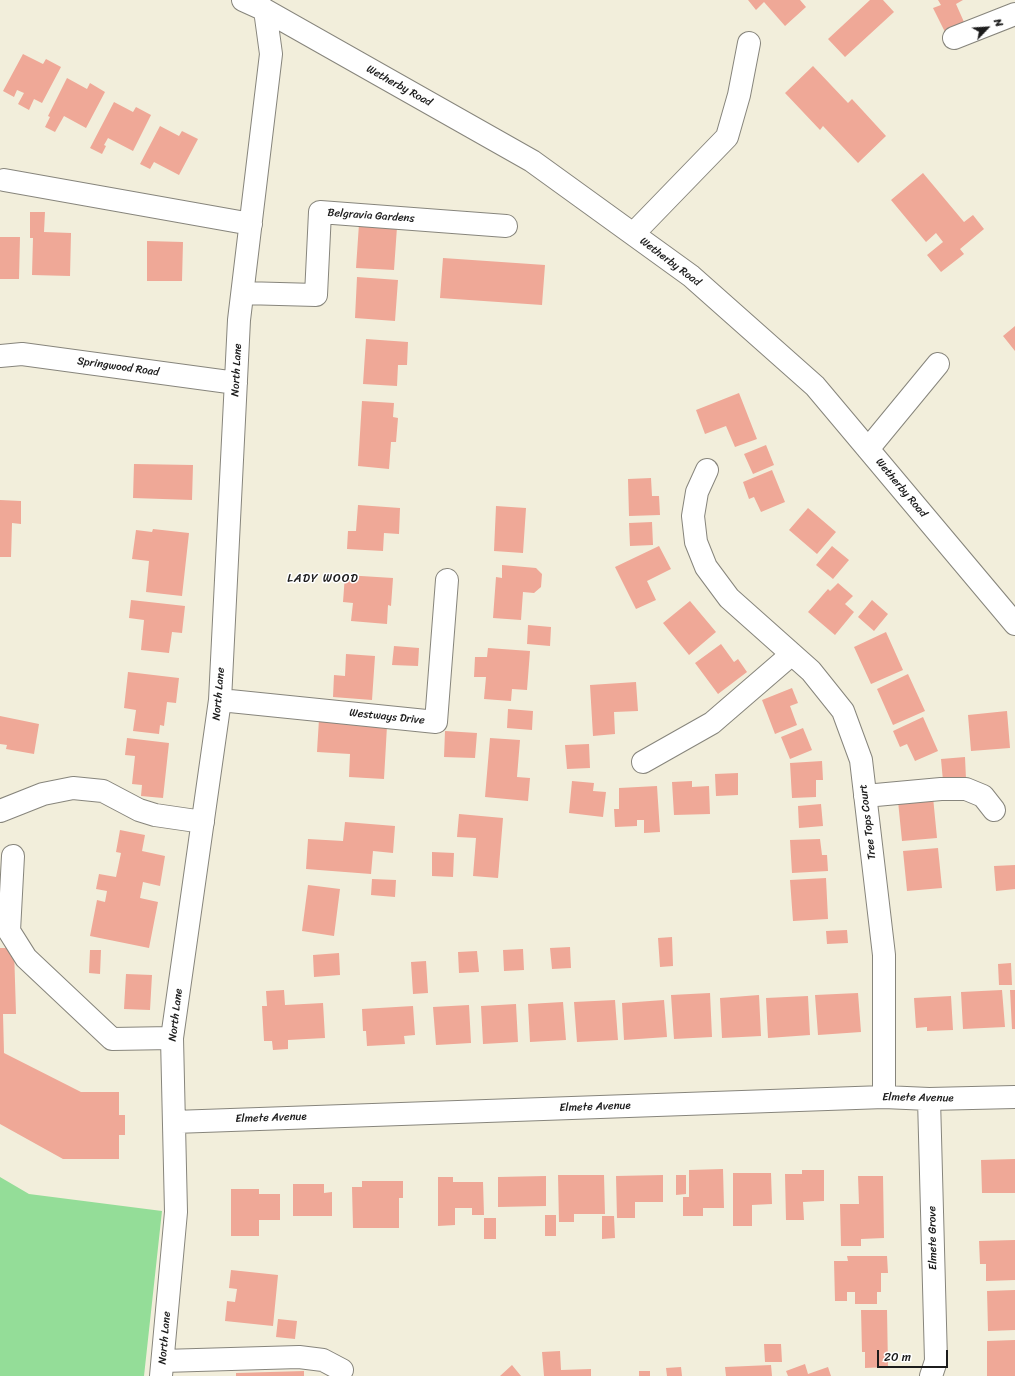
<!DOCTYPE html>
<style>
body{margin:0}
#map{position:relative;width:1015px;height:1376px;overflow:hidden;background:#f2eedb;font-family:Sriracha,sans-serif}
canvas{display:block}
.north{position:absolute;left:967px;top:8px;width:40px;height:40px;-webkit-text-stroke:3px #fff;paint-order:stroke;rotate:65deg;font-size:11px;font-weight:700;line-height:16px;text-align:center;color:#1c1c1c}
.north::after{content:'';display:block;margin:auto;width:14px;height:18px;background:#1c1c1c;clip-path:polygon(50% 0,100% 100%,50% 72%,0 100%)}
.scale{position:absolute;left:877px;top:1350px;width:71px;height:18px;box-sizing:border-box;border:2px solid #1c1c1c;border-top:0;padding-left:5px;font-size:12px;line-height:14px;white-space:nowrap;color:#1c1c1c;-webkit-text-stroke:3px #fff;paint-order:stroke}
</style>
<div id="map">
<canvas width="1015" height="1376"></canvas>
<div class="north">N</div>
<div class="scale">20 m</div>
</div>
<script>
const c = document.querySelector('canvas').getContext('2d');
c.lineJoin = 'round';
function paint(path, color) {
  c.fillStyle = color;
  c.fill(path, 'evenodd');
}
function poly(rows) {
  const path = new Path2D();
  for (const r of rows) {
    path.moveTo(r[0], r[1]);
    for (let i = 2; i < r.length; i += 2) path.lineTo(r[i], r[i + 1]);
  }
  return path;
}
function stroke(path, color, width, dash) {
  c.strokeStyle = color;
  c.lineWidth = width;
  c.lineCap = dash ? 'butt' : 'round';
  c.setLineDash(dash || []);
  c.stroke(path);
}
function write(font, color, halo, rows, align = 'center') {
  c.font = font + ' Sriracha,sans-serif';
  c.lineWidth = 3;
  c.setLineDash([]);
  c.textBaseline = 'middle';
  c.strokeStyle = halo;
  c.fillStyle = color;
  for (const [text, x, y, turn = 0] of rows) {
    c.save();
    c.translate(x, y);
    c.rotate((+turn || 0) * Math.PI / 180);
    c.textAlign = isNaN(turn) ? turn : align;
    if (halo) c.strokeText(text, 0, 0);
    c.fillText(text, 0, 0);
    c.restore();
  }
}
paint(poly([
 [0,1177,29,1194,162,1211,144,1376,0,1376]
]), '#94dd98');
paint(poly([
 [748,0,800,0,806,7,785,26,764,2,756,10],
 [870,0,883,0,894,12,845,57,828,39],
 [938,0,963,0,956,4,964,22,945,32,933,8,941,5],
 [23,54,43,64,46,59,61,67,42,103,34,99,29,110,18,104,24,93,17,90,14,97,3,91],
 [813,66,848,103,852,99,886,136,858,163,823,126,820,130,785,93],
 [67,78,87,89,90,83,105,92,86,128,64,116,55,132,45,127,50,117,48,116],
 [114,102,133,112,136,107,151,115,133,151,108,138,104,145,106,146,102,154,90,148],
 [160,126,179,136,182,131,198,139,179,175,154,162,150,169,140,164],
 [923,173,964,222,973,215,984,229,960,249,964,254,941,272,927,255,943,242,936,233,926,242,891,200],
 [30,212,45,212,44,232,71,233,70,276,32,275,33,238,30,238],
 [359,224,397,227,394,270,356,268],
 [0,237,20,237,19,279,0,279],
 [147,241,183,242,182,281,147,281],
 [443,258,545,265,542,305,440,298],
 [357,277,398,280,395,321,355,318],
 [1015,326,1015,351,1003,336],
 [366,339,408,342,407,365,398,365,397,386,363,384],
 [739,393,757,439,735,447,726,426,705,434,696,410],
 [362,401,394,403,393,417,398,418,396,442,391,442,389,469,358,466],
 [766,445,774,465,753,474,744,454],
 [134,464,193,465,192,500,133,498],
 [772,470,785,502,761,512,754,497,749,499,743,482],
 [651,478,652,496,659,496,660,515,629,516,628,479],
 [0,500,21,501,21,524,12,523,11,557,0,557],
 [358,505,400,508,399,534,384,533,383,551,347,549,348,531,356,531],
 [496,506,526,508,523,553,494,551],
 [808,508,836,532,817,554,789,530],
 [652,522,653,545,630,546,629,523],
 [153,529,189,533,182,596,146,592,149,561,132,559,136,530,152,532],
 [659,546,671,569,647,581,656,600,636,609,615,567],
 [832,546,849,560,833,579,816,565],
 [502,565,536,568,542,574,541,587,534,593,523,592,521,620,493,618,496,577,502,578],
 [345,575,393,578,391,606,388,605,387,624,351,621,353,603,343,602],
 [838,583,853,596,845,604,854,612,835,635,808,612,828,589,830,591],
 [131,600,185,606,182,633,172,632,169,653,141,650,144,620,129,618],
 [872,600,888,614,874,631,858,617],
 [690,601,716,632,689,655,663,623],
 [528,625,551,627,550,646,527,644],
 [886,632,903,670,871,684,854,647],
 [721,644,734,662,738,659,747,672,718,694,695,663],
 [394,646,419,648,418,666,392,665],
 [488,648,530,651,527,690,512,689,511,701,484,699,486,677,474,677,475,657,487,657],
 [346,654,375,656,372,700,333,697,334,675,345,676],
 [128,672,179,678,176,703,167,702,164,726,160,725,159,734,133,731,136,710,124,708],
 [908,674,925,711,893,725,877,689],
 [636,682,638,711,614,712,615,734,593,736,590,685],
 [792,688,798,703,790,706,797,725,775,734,762,700],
 [508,709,533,711,532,730,507,728],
 [1007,711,1010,748,971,751,968,715],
 [0,716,39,724,34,754,6,749,7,745,0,744],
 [923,717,938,751,915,761,907,744,900,747,893,731],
 [319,719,387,726,384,779,349,777,350,754,317,752],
 [803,728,812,750,790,759,781,737],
 [445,731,477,733,475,758,444,757],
 [127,738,169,743,163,798,141,796,142,785,132,784,135,756,125,755],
 [490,738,520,740,517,777,530,778,528,801,485,797],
 [589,744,590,768,567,769,565,745],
 [965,757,966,779,943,781,941,759],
 [822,761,823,780,816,780,816,797,792,798,790,763],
 [738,773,738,795,716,796,715,774],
 [572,781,594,783,593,791,606,792,603,817,569,813],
 [692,781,692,787,709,786,710,814,674,815,672,782],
 [657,786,660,832,644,833,644,820,637,820,637,826,615,827,614,809,619,809,619,788],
 [933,797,937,838,902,841,898,801],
 [821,804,823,826,799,828,798,806],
 [459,814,503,818,498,878,473,876,476,838,457,837],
 [345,822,395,826,393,853,373,851,371,874,306,869,308,839,343,841],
 [120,830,145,835,142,851,165,856,160,886,143,882,140,898,158,902,149,948,90,936,97,900,105,902,107,891,96,889,99,874,116,877,121,853,116,852],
 [820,839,822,855,827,855,828,871,792,873,790,840],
 [938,848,942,888,907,891,903,851],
 [432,852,454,853,453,877,432,876],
 [1015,865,1015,889,996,891,994,866],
 [826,878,828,919,793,921,790,880],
 [372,879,396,880,395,897,371,895],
 [308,885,340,889,334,936,302,931],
 [847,930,848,943,827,944,826,931],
 [672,937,673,966,660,967,658,938],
 [570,947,571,968,552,969,550,948],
 [0,948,14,948,16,1014,3,1014,4,1053,81,1092,119,1092,119,1115,125,1115,125,1135,119,1135,119,1159,63,1159,0,1124],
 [523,949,524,970,504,971,503,950],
 [90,950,101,950,100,974,89,973],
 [477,951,479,972,459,973,458,952],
 [339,953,340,975,314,977,313,955],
 [426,961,428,993,413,994,411,962],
 [1011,963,1012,985,999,985,998,964],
 [126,974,152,975,150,1010,124,1009],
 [284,990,285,1005,323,1003,325,1038,288,1040,288,1049,273,1050,272,1041,264,1041,262,1006,267,1006,266,991],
 [1002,990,1005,1027,963,1029,961,992],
 [1010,990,1015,990,1015,1029,1012,1029],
 [710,993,712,1037,674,1039,671,995],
 [858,993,861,1032,818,1035,815,995],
 [759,995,761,1036,722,1038,720,998],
 [808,996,810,1035,768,1038,766,998],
 [951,996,953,1030,927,1031,927,1027,916,1028,914,998],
 [615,1000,618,1040,577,1042,574,1002],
 [664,1000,667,1037,624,1040,622,1003],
 [563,1002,566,1040,530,1042,528,1004],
 [516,1004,518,1042,483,1044,481,1006],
 [469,1005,471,1043,436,1045,433,1007],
 [413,1006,415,1035,404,1036,405,1044,367,1046,366,1031,363,1031,362,1009],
 [1015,1159,1015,1193,982,1193,981,1160],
 [723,1169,724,1208,703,1208,703,1216,683,1216,683,1197,689,1197,689,1170],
 [802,1170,824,1170,824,1201,803,1202,804,1220,786,1220,785,1174,802,1174],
 [733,1173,771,1173,772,1204,752,1205,752,1226,733,1226],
 [558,1175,604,1175,605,1214,574,1214,574,1222,559,1222],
 [663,1175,663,1202,635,1202,635,1218,617,1218,616,1176],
 [676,1175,686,1175,686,1194,676,1195],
 [546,1176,546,1206,498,1207,498,1177],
 [858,1176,883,1176,884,1238,861,1239,861,1246,841,1246,840,1204,859,1204],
 [438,1177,453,1177,453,1182,483,1182,484,1215,472,1215,472,1208,455,1208,455,1225,438,1226],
 [362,1181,403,1181,403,1198,399,1198,399,1228,353,1228,352,1187,362,1187],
 [293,1184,324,1184,324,1193,332,1192,332,1216,293,1216],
 [231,1189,259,1189,259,1194,280,1194,280,1220,259,1220,259,1236,231,1236],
 [545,1215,556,1215,556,1236,545,1236],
 [602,1216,614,1216,615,1238,602,1239],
 [484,1218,496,1218,496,1239,484,1239],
 [1015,1240,1015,1280,986,1281,986,1264,980,1264,979,1241],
 [847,1256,887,1256,888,1273,881,1273,881,1292,877,1292,877,1304,855,1304,855,1292,847,1292,847,1301,835,1301,834,1261,848,1261],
 [231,1270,278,1275,273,1326,225,1321,227,1301,235,1302,237,1289,229,1288],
 [1015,1290,1015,1330,988,1331,987,1291],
 [861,1310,887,1310,888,1367,865,1368,865,1352,862,1352],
 [278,1319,297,1321,295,1339,276,1337],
 [1015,1340,1015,1376,987,1376,987,1341],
 [764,1344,781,1344,782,1362,765,1362],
 [560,1351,561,1370,591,1369,591,1376,544,1376,542,1352],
 [805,1364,808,1374,828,1367,831,1376,788,1376,786,1371],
 [512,1365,521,1376,500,1376],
 [771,1365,772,1376,726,1376,725,1367],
 [681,1367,682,1376,667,1376,666,1368],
 [304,1371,304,1376,236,1376,236,1373],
 [639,1371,650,1371,650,1376,639,1376]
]), '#efa897');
const minor = poly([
 [243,0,265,10,532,161,691,276,815,386,1015,624],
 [954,38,1015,14],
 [4,180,251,224],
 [633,234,727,137,739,95,749,43],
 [243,293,316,295,320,212,506,226],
 [0,356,22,354,236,383],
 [868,449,938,364],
 [707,470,697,492,693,516,696,542,706,567,729,598,811,671,843,711,861,760,884,955,884,1097],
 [220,700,436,722,447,580],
 [643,762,712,723,792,654],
 [865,796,941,789,966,789,983,796,994,810],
 [0,811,43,794,73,788,103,791,139,810,155,815,203,822],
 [13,856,9,931,26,958,112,1039,172,1038],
 [929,1099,936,1361,931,1376],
 [174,1122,884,1097,929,1099,1015,1097],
 [163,1361,299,1357,323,1360,342,1370],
 [161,1376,176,1212,172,1038,220,700,239,320,271,54,265,10]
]);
stroke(minor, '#87857c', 24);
stroke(minor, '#fff', 22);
write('11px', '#1c1c1c', '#fff', [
 ["Wetherby Road",399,86,29],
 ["Belgravia Gardens",371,216,4],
 ["Wetherby Road",670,262,37],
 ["Springwood Road",118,367,8],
 ["North Lane",237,370,-87],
 ["Wetherby Road",901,488,50],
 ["North Lane",219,694,-85],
 ["Westways Drive",387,717,6],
 ["Tree Tops Court",868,822,-97],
 ["North Lane",176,1015,-83],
 ["Elmete Avenue",918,1098,1],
 ["Elmete Avenue",595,1107,-2],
 ["Elmete Avenue",271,1118,-2],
 ["Elmete Grove",933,1238,-91],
 ["North Lane",165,1338,-85]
]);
c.letterSpacing = '1px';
write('12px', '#1c1c1c', '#fff', [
 ["LADY WOOD",323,579]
]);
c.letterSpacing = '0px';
</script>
